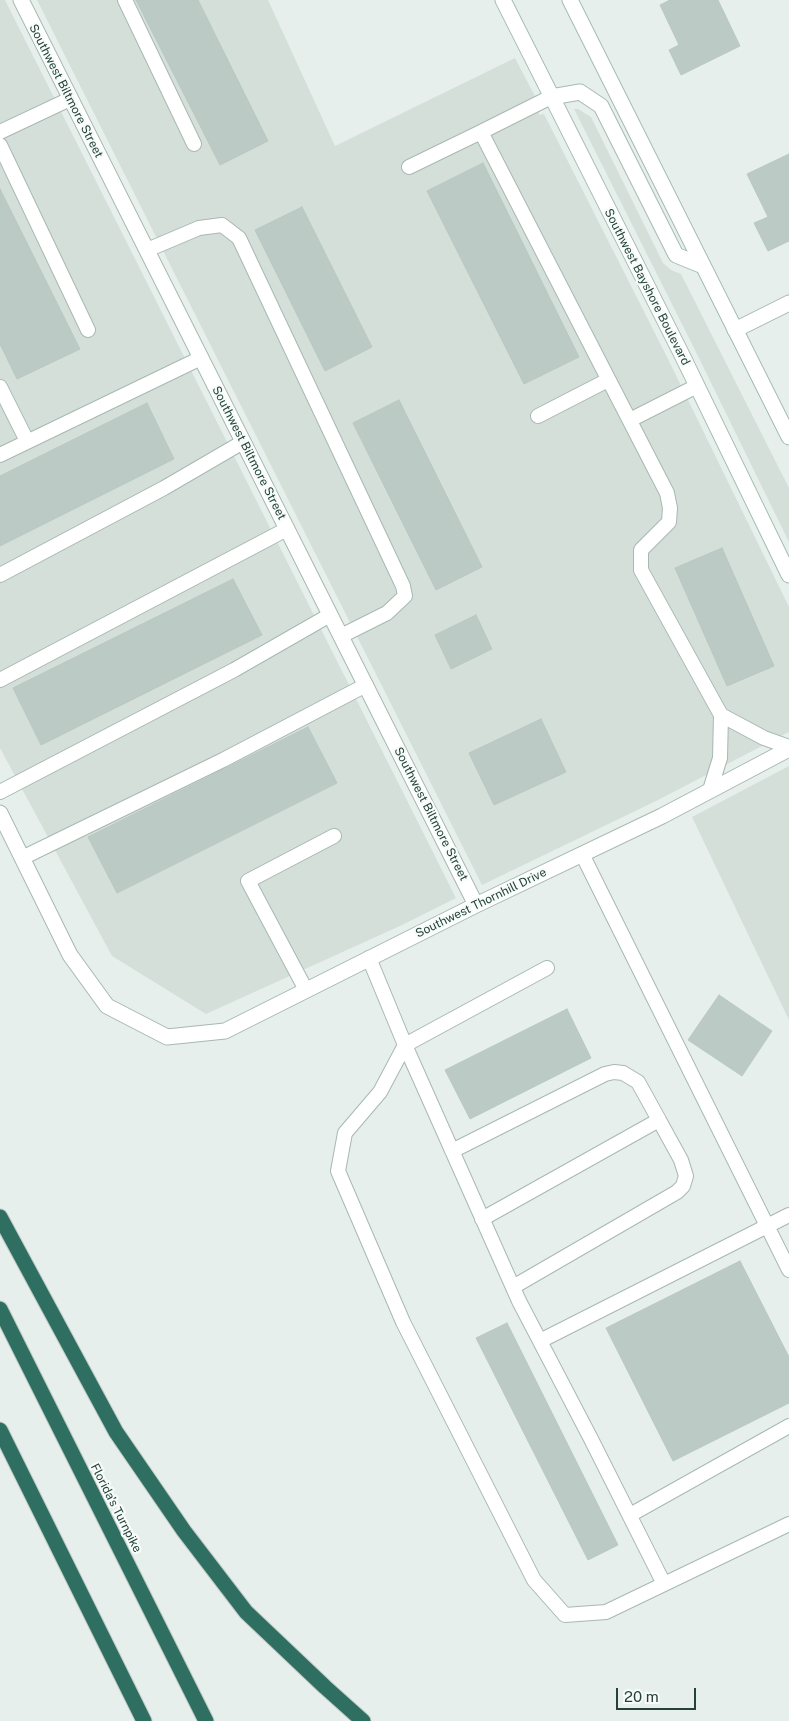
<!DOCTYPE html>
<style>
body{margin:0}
#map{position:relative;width:789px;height:1721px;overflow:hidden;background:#e6efeb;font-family:"Public Sans",sans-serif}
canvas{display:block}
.scale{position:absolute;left:616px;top:1688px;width:80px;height:22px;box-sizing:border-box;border:2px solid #24423a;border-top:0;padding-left:6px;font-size:15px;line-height:18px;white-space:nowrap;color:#24423a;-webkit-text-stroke:4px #f7fbf9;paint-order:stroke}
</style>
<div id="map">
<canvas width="789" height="1721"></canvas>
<div class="scale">20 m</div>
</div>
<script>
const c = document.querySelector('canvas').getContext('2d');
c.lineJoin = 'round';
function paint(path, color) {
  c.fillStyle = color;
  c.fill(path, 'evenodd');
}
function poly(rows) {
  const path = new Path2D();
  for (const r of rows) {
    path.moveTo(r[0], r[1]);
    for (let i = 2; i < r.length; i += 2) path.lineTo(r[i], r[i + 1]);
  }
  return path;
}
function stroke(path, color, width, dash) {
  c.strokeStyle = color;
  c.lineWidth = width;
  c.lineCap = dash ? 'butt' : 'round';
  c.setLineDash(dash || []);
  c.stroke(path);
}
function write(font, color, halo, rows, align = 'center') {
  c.font = font + ' "Public Sans",sans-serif';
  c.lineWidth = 4.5;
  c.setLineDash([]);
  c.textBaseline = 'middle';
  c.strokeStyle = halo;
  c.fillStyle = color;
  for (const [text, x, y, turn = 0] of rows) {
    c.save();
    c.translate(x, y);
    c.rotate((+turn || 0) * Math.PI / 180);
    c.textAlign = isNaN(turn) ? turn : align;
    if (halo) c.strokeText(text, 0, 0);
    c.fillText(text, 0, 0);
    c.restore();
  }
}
paint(poly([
 [0,0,5,0,456,898,402,925,206,1014,112,956,0,748],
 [37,0,268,0,335,146,515,58,538,102,539,115,544,114,669,361,789,607,789,732,656,801,482,885],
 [574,109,578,109,591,117,663,263,671,270,681,274,789,488,789,542,693,346],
 [789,766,789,1020,692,817]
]), '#d4dfda');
const building = poly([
 [136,0,198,0,268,141,220,165,136,0],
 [670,0,718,0,740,46,681,75,669,50,679,45,660,5,670,0],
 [789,154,789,241,768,251,754,223,768,217,747,174,789,154],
 [483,163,579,357,524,384,427,191,483,163],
 [0,189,80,349,17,379,0,344,0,189],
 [302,207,372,347,325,371,255,230,302,207],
 [399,400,482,567,436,590,353,423,399,400],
 [147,403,174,459,0,546,0,476,147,403],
 [722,548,774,666,727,686,675,568,722,548],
 [233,579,262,635,41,745,13,688,233,579],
 [476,615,492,649,451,669,435,635,476,615],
 [541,719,566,772,494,805,469,753,541,719],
 [308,727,337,783,117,893,88,837,308,727],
 [719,995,772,1031,742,1076,688,1040,719,995],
 [567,1009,591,1058,470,1119,445,1070,567,1009],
 [740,1261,789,1357,789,1403,673,1461,606,1328,740,1261],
 [507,1323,618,1545,588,1560,476,1338,507,1323]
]);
paint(building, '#bbcac4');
stroke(building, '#b8c9c2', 1);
const service = poly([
 [125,0,194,144],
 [551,97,481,132,667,493,670,508,669,522,641,550,641,570,721,715],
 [0,132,70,99],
 [0,145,88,330],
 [409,167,481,132],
 [147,250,199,228,222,225,239,238,403,586,405,596,387,613,341,636],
 [0,387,27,441],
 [538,416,608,380],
 [630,420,697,386],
 [0,455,201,358],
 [0,575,164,488,243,442],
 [0,680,287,529],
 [710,790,720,758,721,715,764,738,789,747],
 [0,792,234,670,330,615],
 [582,854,789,1270],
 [22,858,223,760,366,685],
 [369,958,405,1045,519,1301,591,1439,664,1584],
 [547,968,405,1045,380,1092,345,1133,338,1171,403,1322,534,1580,565,1615,606,1612,789,1524],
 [306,990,248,881,334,836],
 [452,1151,605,1074,614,1072,623,1073,638,1082,659,1120],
 [482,1219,659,1120,681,1160,686,1176,683,1186,677,1192,513,1287],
 [540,1341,789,1215],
 [630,1515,789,1426]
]);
const minor = poly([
 [21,0,476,905],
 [735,330,789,303],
 [0,813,70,955,107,1006,167,1037,225,1031,476,905,662,816,789,749]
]);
const secondary = poly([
 [503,0,681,353,789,575],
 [570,0,789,437],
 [551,97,580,92,601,106,676,255,703,266]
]);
const motorway = poly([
 [0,1217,116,1432,184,1531,246,1612,325,1687,363,1721],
 [0,1309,206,1721],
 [0,1430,144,1721]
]);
stroke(service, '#a8b8b2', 16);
stroke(minor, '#a8b8b2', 17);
stroke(secondary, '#a4bbb3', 17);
stroke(motorway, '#c2cac8', 17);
stroke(service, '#fff', 14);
stroke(minor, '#fff', 15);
stroke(secondary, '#fff', 15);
stroke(motorway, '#2f6f62', 15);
write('12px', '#24423a', '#f7fbf9', [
 ["Southwest Biltmore Street",66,91,63],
 ["Southwest Bayshore Boulevard",647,287,63],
 ["Southwest Biltmore Street",249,453,63],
 ["Southwest Biltmore Street",431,814,63],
 ["Southwest Thornhill Drive",481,903,-26],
 ["Florida's Turnpike",116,1508,63]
]);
</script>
